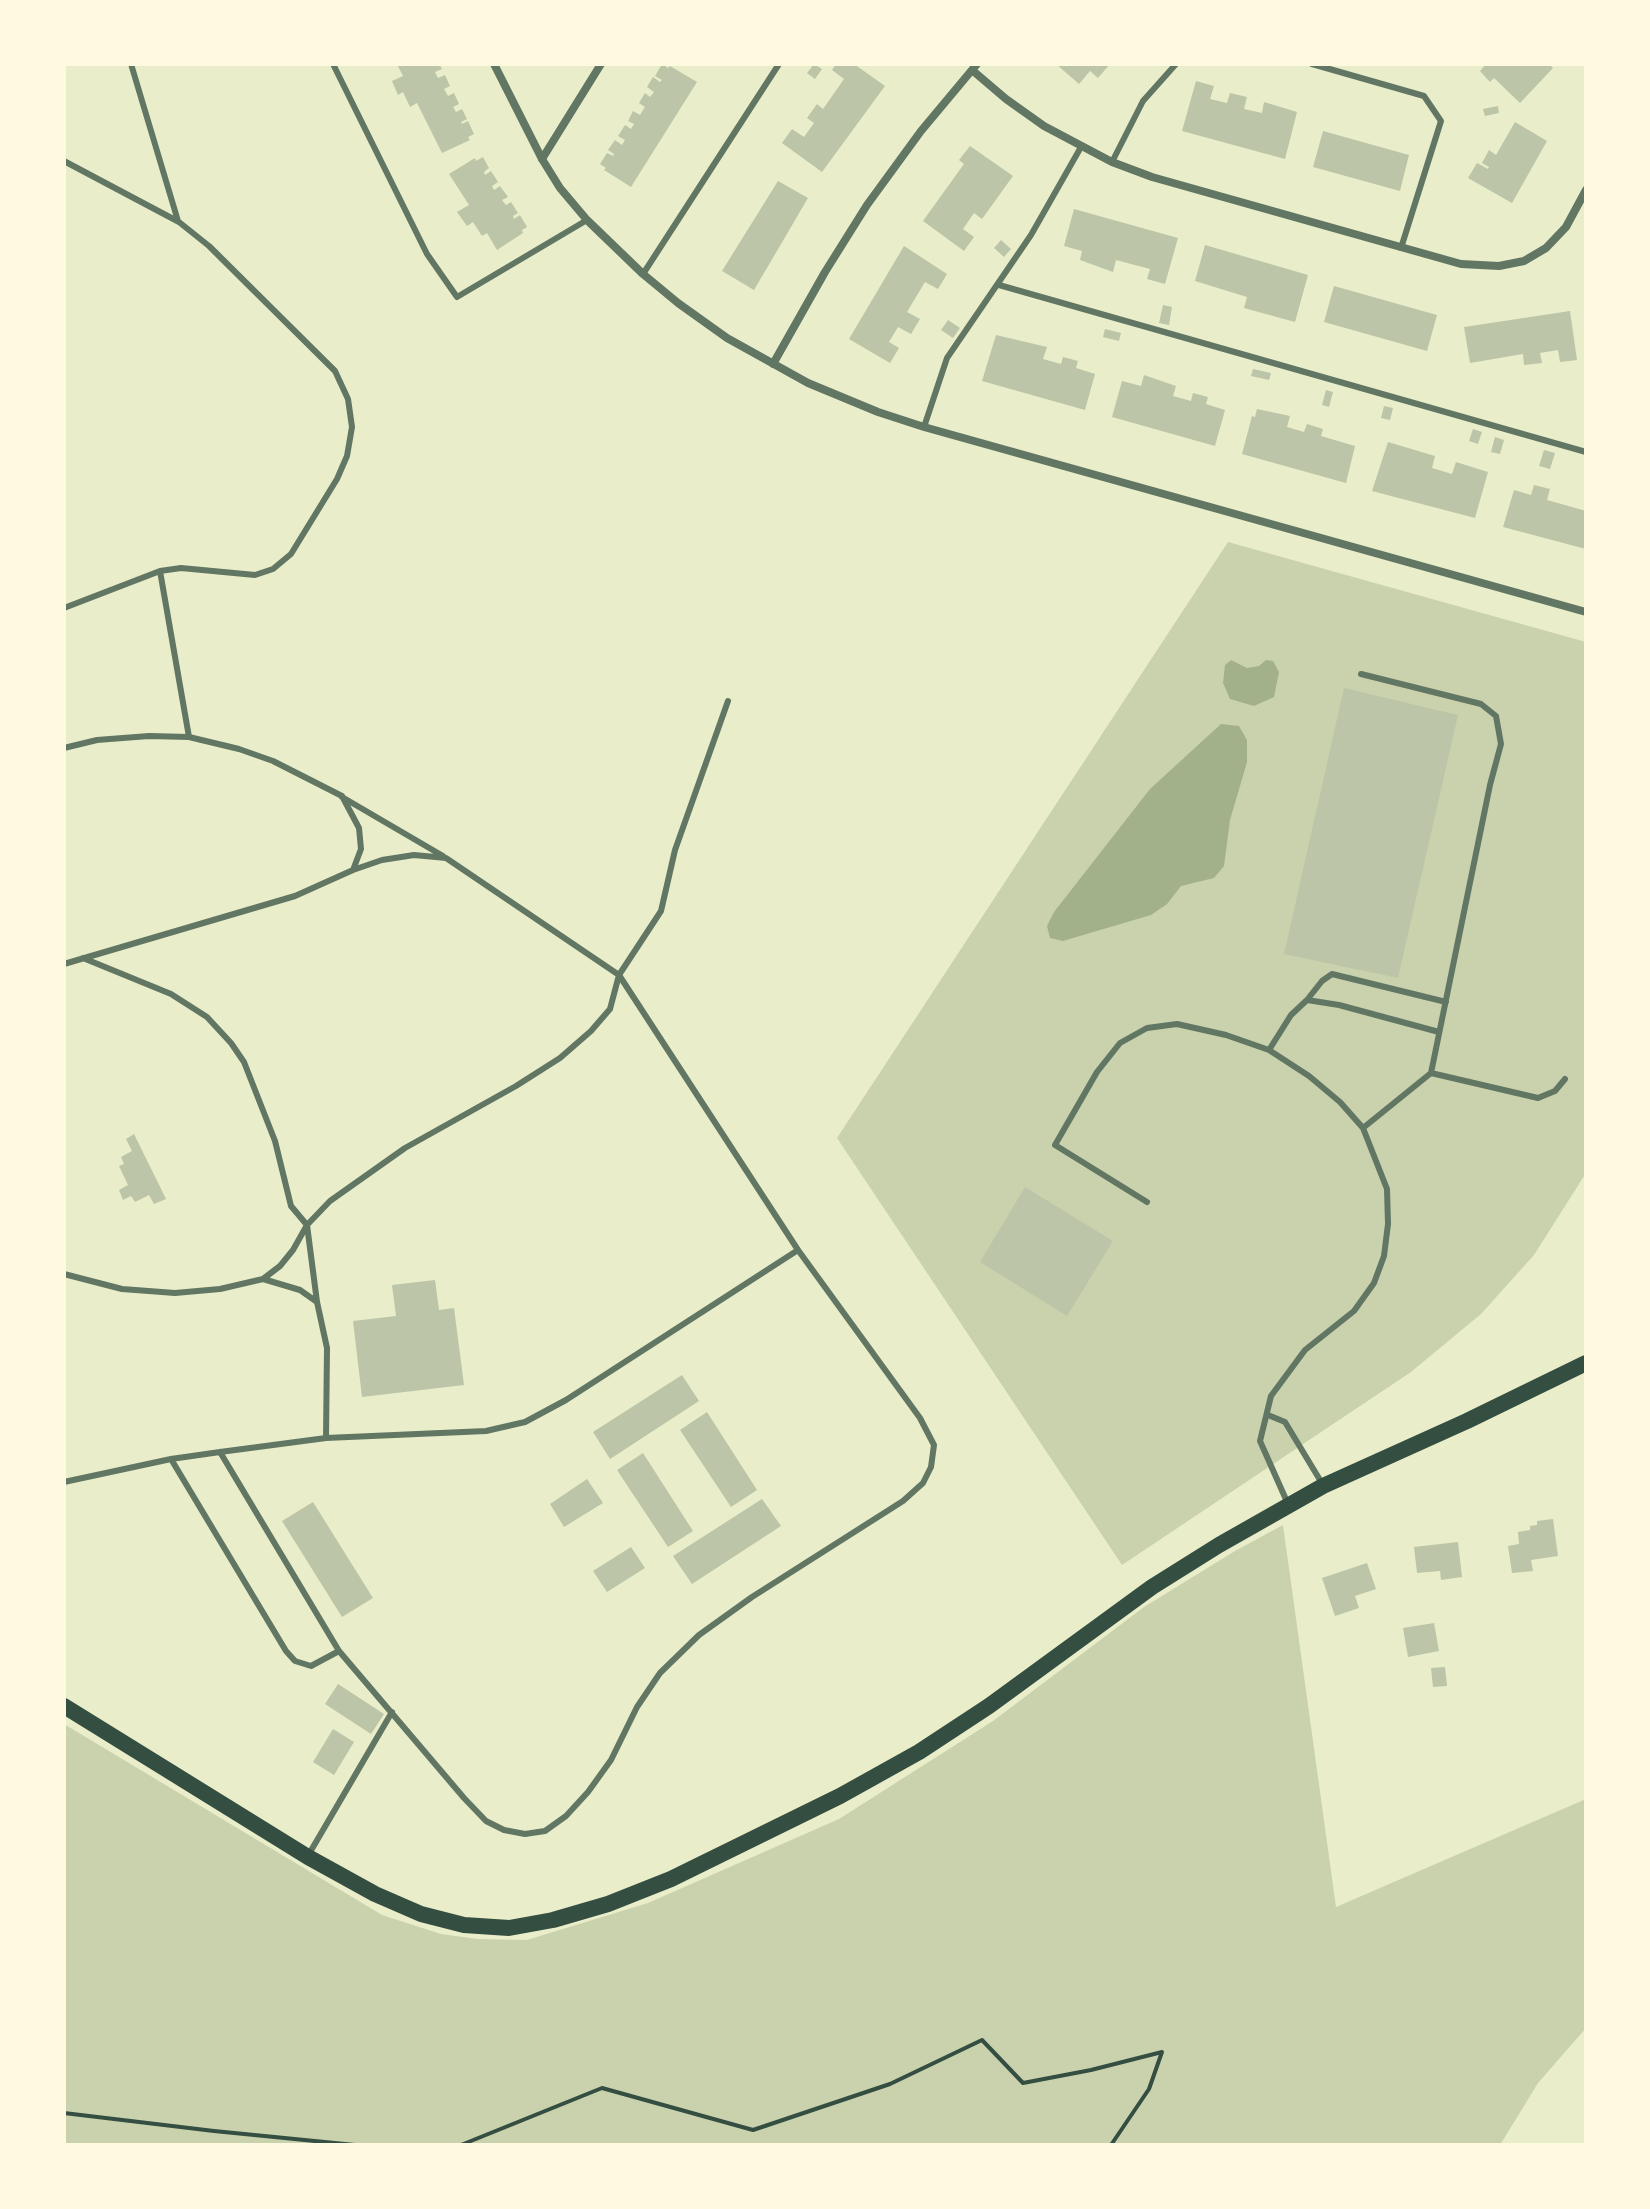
<!DOCTYPE html>
<style>
body{margin:0}
#map{position:relative;width:1650px;height:2209px;overflow:hidden;background:#e9edc9;font-family:"Alegreya Sans",sans-serif}
canvas{display:block}
.frame{position:absolute;inset:0;border:66px solid #fefae0;pointer-events:none}
</style>
<div id="map">
<canvas width="1650" height="2209"></canvas>
<div class="frame"></div>
</div>
<script>
const c = document.querySelector('canvas').getContext('2d');
c.lineJoin = 'round';
function paint(path, color) {
  c.fillStyle = color;
  c.fill(path, 'evenodd');
}
function poly(rows) {
  const path = new Path2D();
  for (const r of rows) {
    path.moveTo(r[0], r[1]);
    for (let i = 2; i < r.length; i += 2) path.lineTo(r[i], r[i + 1]);
  }
  return path;
}
function stroke(path, color, width, dash) {
  c.strokeStyle = color;
  c.lineWidth = width;
  c.lineCap = dash ? 'butt' : 'round';
  c.setLineDash(dash || []);
  c.stroke(path);
}
paint(poly([
 [1228,542,1586,642,1586,1173,1534,1255,1481,1314,1411,1372,1122,1565,837,1138],
 [1283,1525,1336,1907,1586,1799,1586,2028,1538,2083,1500,2145,64,2145,64,1724,382,1915,441,1934,477,1939,527,1940,648,1903,839,1819,993,1721,1144,1607,1235,1551]
]), '#cad2ad');
paint(poly([
 [1231,660,1247,668,1259,666,1266,660,1273,661,1279,672,1274,697,1254,706,1230,699,1223,683,1225,665],
 [1221,724,1239,726,1247,740,1247,762,1230,820,1224,866,1214,878,1181,886,1167,904,1151,915,1063,941,1050,938,1047,926,1054,912,1150,789]
]), '#a3b18a');
paint(poly([
 [397,64,439,64,442,69,435,72,438,78,445,75,450,86,444,89,448,96,454,93,459,104,453,107,456,112,462,109,467,119,461,122,462,124,468,121,474,134,468,137,470,140,442,153,417,103,410,107,403,92,398,95,392,81,403,76],
 [662,64,668,68,670,66,697,82,631,187,604,170,606,168,600,164,607,153,613,156,614,154,608,150,615,140,622,145,625,140,618,136,625,125,631,129,634,124,628,121,633,111,640,115,645,107,639,103,645,93,650,97,654,92,647,87,653,77,660,82,662,80,655,76],
 [814,64,822,69,815,79,807,73],
 [836,64,854,64,885,86,822,172,782,143,792,129,804,137,814,123,807,118,817,104,823,109,844,79,832,70],
 [1056,64,1110,64,1098,78,1090,71,1079,84],
 [1486,64,1549,64,1553,68,1520,103,1494,78,1490,82,1480,71],
 [1196,81,1214,86,1210,99,1227,103,1230,93,1247,97,1244,109,1262,113,1264,102,1297,112,1285,159,1182,131],
 [1498,106,1499,113,1485,116,1483,109],
 [1515,122,1547,141,1512,203,1468,178,1477,163,1488,169,1489,167,1482,163,1489,150,1496,155],
 [1323,131,1409,155,1400,191,1313,167],
 [970,146,1013,176,982,219,974,213,963,229,974,237,964,251,923,221,964,164,959,160],
 [483,157,489,168,484,172,485,175,491,171,498,182,492,186,494,190,500,186,508,197,502,200,506,205,511,202,518,213,513,216,514,219,520,215,527,227,522,230,523,233,497,250,487,233,482,236,473,222,467,226,457,212,469,205,449,174,475,158,476,161],
 [778,181,808,198,754,290,722,271],
 [1074,209,1178,238,1165,284,1147,279,1150,269,1116,260,1113,272,1080,260,1082,251,1064,246],
 [1001,240,1011,249,1004,257,994,248],
 [1205,245,1308,275,1295,322,1244,308,1247,297,1195,281],
 [904,246,947,274,938,289,925,282,907,312,920,319,911,334,898,327,889,342,899,348,890,363,849,339],
 [1334,286,1437,315,1427,351,1324,322],
 [1163,305,1172,307,1169,325,1159,323],
 [1570,311,1577,360,1560,362,1558,350,1540,353,1542,363,1524,365,1523,354,1470,363,1464,327],
 [948,320,960,328,953,338,941,330],
 [1105,329,1121,333,1119,341,1103,337],
 [996,335,1047,347,1043,359,1061,364,1063,357,1078,361,1076,368,1095,374,1085,410,982,381],
 [1253,369,1271,373,1269,380,1251,376],
 [1144,375,1176,386,1173,396,1191,401,1193,393,1208,397,1206,404,1225,410,1215,446,1112,417,1122,381,1141,386],
 [1326,390,1333,392,1329,407,1322,405],
 [1384,406,1393,408,1390,420,1381,418],
 [1257,409,1290,416,1287,427,1304,432,1307,424,1323,429,1321,436,1355,446,1346,483,1242,454,1252,416,1255,417],
 [1473,429,1482,432,1478,444,1469,441],
 [1495,437,1504,440,1500,454,1491,452],
 [1388,442,1435,456,1432,468,1452,474,1456,462,1488,472,1475,518,1372,491],
 [1544,450,1555,453,1550,469,1539,466],
 [1534,485,1550,489,1547,500,1586,511,1586,549,1503,527,1514,490,1531,495],
 [1344,688,1458,715,1398,978,1284,954],
 [134,1134,166,1199,154,1204,149,1195,135,1202,131,1196,123,1200,119,1190,128,1185,119,1166,124,1164,121,1157,132,1151,126,1139],
 [1025,1187,1113,1241,1067,1316,980,1262],
 [435,1280,439,1310,454,1308,464,1385,362,1397,353,1321,396,1316,392,1285],
 [682,1375,699,1401,610,1459,593,1432],
 [707,1412,757,1490,731,1507,680,1430],
 [643,1453,693,1531,668,1547,617,1470],
 [587,1479,603,1503,564,1527,550,1504],
 [762,1499,781,1526,692,1584,673,1556],
 [313,1502,373,1598,342,1617,282,1521],
 [1553,1519,1558,1556,1531,1560,1533,1571,1512,1573,1508,1546,1519,1544,1518,1532,1530,1530,1530,1526,1537,1525,1537,1521],
 [1458,1542,1462,1577,1441,1580,1440,1571,1417,1573,1414,1547],
 [631,1547,645,1568,607,1592,593,1571],
 [1367,1563,1376,1589,1355,1596,1359,1608,1335,1616,1322,1578],
 [1434,1623,1439,1651,1408,1657,1403,1628],
 [1445,1667,1447,1686,1433,1687,1431,1668],
 [338,1684,384,1714,371,1734,325,1704],
 [333,1729,354,1742,334,1775,313,1762]
]), '#bcc5a7');
stroke(poly([
 [64,2113,214,2131,355,2145],
 [461,2145,602,2088,753,2130,890,2084,982,2040,1023,2083,1091,2070,1162,2052,1149,2089,1111,2145]
]), '#344e41', 4);
stroke(poly([
 [131,64,178,221],
 [333,64,427,254,457,297,587,220],
 [1312,64,1424,96,1441,121,1401,248],
 [64,161,179,222,209,246,335,371,348,399,352,427,347,456,337,479,291,554,273,569,255,575,181,568,160,571,64,608],
 [1112,162,1143,101,1176,64],
 [643,274,779,64],
 [999,285,1586,452],
 [924,427,947,358,1031,235,1081,147],
 [160,571,189,737],
 [1361,674,1481,704,1496,716,1501,744,1490,785,1431,1073],
 [64,748,97,740,149,736,189,737,239,749,273,761,342,796,359,828,361,849,353,870],
 [342,797,443,856],
 [83,958,171,994,207,1017,231,1043,244,1062,275,1141,291,1206,307,1225,293,1250,280,1266,263,1279],
 [64,964,295,896,353,870,382,860,414,855,446,858,619,975,798,1250,920,1418,934,1445,931,1467,923,1483,903,1501,752,1597,699,1635,660,1673,637,1707,611,1760,588,1792,566,1816,545,1831,525,1834,504,1830,486,1821,464,1798,339,1651,220,1452],
 [1307,1000,1322,981,1332,974,1446,1002],
 [1269,1050,1291,1015,1307,1000,1339,1005,1439,1032],
 [1363,1128,1431,1073,1538,1098,1555,1091,1565,1079],
 [1147,1202,1055,1145,1097,1072,1120,1043,1147,1028,1177,1024,1226,1035,1269,1050,1309,1076,1340,1102,1363,1128,1387,1189,1388,1224,1384,1256,1374,1283,1354,1311,1305,1350,1271,1396,1260,1441,1288,1504],
 [64,1274,122,1289,175,1293,220,1289,263,1279,300,1290,317,1302],
 [1268,1415,1285,1422,1323,1485],
 [326,1438,327,1348,317,1302,307,1225,330,1201,405,1148,516,1086,560,1058,591,1031,610,1009,619,975,661,911,675,850,728,701],
 [171,1459,286,1651,295,1661,311,1666,339,1651],
 [64,1482,171,1459,220,1452,326,1438,486,1431,525,1422,566,1400,798,1250],
 [309,1854,392,1712]
]), '#617663', 6);
stroke(poly([
 [494,64,542,159,560,188,587,220,643,274,678,303,727,338,808,383,878,412,924,427,1586,612],
 [972,70,1006,99,1044,126,1112,162,1152,177,1461,264,1499,266,1524,261,1546,248,1566,227,1586,190],
 [542,159,601,64],
 [773,364,825,272,867,205,921,131,977,64]
]), '#617663', 8);
stroke(poly([
 [64,1706,308,1857,375,1894,421,1914,464,1925,509,1928,553,1920,608,1904,671,1879,840,1796,919,1752,989,1706,1152,1587,1219,1545,1323,1486,1467,1421,1586,1363]
]), '#344e41', 16);
</script>
